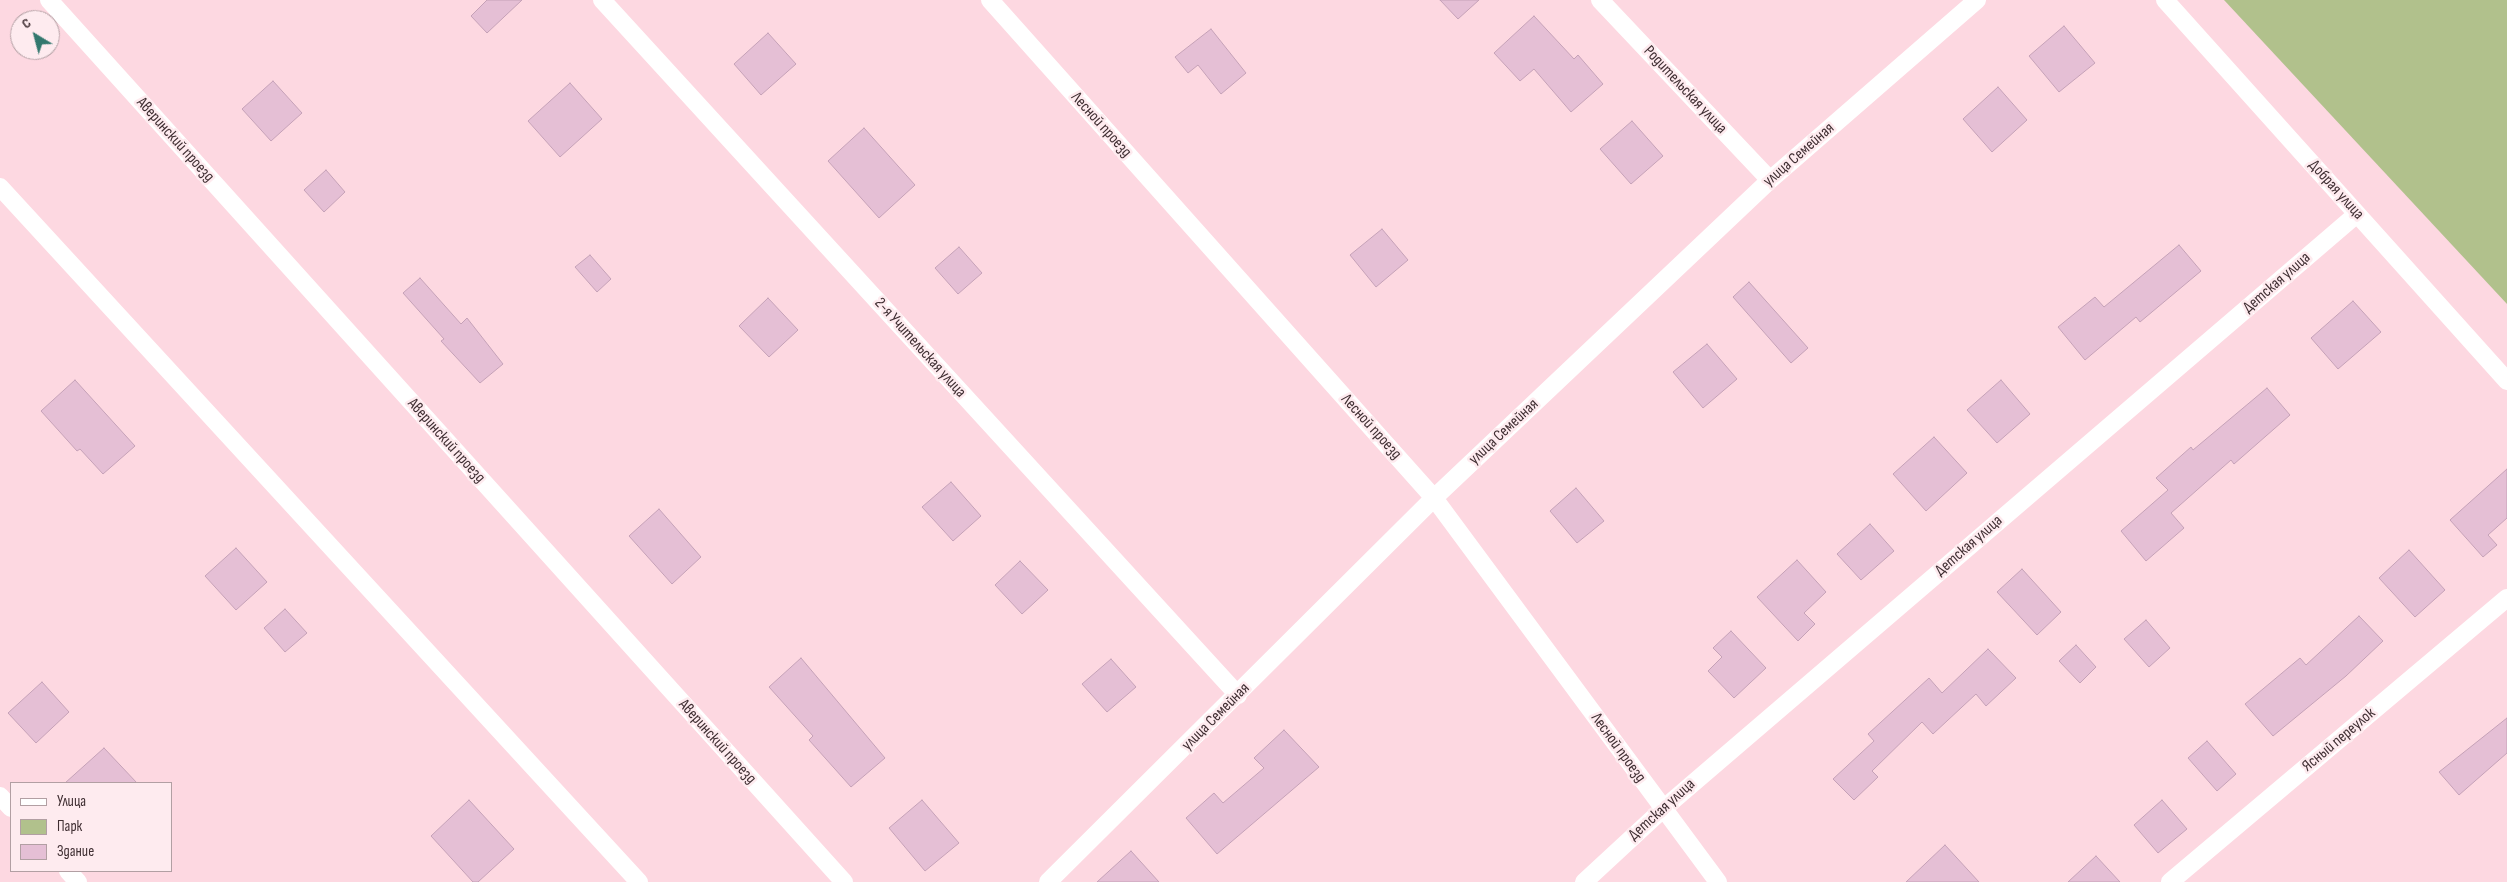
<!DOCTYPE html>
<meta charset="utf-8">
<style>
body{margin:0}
#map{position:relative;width:2507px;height:882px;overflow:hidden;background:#fdd8e1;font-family:"Sofia Sans Condensed",sans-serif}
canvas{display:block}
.legend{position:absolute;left:10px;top:782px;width:162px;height:90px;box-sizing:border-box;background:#feebef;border:1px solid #b29fa3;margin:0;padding:6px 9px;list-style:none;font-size:15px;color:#3f2e32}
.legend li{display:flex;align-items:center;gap:10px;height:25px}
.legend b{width:25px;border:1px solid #b29fa3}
.north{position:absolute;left:10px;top:10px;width:50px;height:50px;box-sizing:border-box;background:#feebef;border:1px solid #b29fa3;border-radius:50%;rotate:323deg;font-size:14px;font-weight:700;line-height:20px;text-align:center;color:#3f2e32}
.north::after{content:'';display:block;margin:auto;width:18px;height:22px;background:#33786e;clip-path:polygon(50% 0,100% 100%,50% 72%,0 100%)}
</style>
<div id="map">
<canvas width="2507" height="882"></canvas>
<ul class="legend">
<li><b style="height:6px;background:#fff"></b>Улица</li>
<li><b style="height:14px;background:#b1c18c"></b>Парк</li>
<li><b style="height:14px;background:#e5bfd5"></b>Здание</li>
</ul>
<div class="north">С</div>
</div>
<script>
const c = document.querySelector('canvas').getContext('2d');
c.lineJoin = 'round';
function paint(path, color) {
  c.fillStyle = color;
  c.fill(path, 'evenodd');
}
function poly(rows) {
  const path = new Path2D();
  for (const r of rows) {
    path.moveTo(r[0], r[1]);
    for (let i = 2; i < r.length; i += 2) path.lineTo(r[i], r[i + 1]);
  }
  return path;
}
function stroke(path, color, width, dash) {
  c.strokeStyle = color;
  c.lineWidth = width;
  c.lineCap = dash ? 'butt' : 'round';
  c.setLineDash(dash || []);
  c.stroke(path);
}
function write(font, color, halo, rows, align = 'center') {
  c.font = font + ' "Sofia Sans Condensed",sans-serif';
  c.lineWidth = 5;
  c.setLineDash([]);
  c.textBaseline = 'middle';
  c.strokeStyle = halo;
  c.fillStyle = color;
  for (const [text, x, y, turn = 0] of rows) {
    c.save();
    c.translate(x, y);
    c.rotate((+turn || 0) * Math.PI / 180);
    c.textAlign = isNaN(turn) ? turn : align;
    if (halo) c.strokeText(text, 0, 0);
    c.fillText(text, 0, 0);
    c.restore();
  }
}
paint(poly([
 [2224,0,2507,0,2507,304]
]), '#b1c18c');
const building = poly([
 [487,0,522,0,487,33,471,16,487,0],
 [1440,0,1479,0,1458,19,1440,0],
 [1534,16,1574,59,1578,55,1603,84,1571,112,1534,69,1520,81,1494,53,1534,16],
 [2064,26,2095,63,2059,92,2029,56,2064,26],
 [1211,29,1246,73,1221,94,1198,65,1188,73,1175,57,1211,29],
 [768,33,796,64,761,95,734,64,768,33],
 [273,81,302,113,271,141,242,109,273,81],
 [570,83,602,119,560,157,528,121,570,83],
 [1998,87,2027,120,1992,152,1963,119,1998,87],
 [1632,121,1663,156,1631,184,1600,149,1632,121],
 [864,128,915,185,879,218,828,161,864,128],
 [326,170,345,192,324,212,304,190,326,170],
 [1382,229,1408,260,1376,287,1350,255,1382,229],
 [2179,245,2201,271,2140,322,2136,317,2085,360,2058,327,2095,297,2104,307,2179,245],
 [959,247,982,273,958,294,935,268,959,247],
 [590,255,611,279,597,292,575,267,590,255],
 [420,278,461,324,467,318,503,364,480,383,441,341,444,339,403,293,420,278],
 [1749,282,1808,348,1791,363,1733,297,1749,282],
 [768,298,798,330,769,357,739,326,768,298],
 [2353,301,2381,332,2338,369,2311,338,2353,301],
 [1707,344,1737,379,1703,408,1673,372,1707,344],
 [75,380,135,446,103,474,80,449,77,451,41,411,75,380],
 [2001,380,2030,414,1997,443,1967,410,2001,380],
 [2267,388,2290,415,2234,464,2231,460,2171,513,2184,528,2146,561,2121,531,2168,490,2156,478,2191,447,2193,450,2267,388],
 [1934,437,1967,473,1926,511,1893,474,1934,437],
 [2507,469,2507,518,2488,535,2497,545,2483,557,2450,520,2507,469],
 [951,482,981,516,953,541,922,507,951,482],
 [1576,488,1604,521,1577,543,1550,511,1576,488],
 [659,509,701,557,672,584,629,536,659,509],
 [1870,524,1894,551,1861,580,1837,554,1870,524],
 [236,548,267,582,236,610,205,576,236,548],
 [2409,550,2445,590,2415,617,2379,578,2409,550],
 [1797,560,1826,592,1804,613,1815,624,1798,641,1757,597,1797,560],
 [1020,561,1048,590,1022,614,995,585,1020,561],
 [2022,569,2061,612,2037,635,1997,592,2022,569],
 [285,609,307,633,285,652,264,628,285,609],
 [2359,616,2383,641,2346,676,2273,736,2245,704,2300,658,2306,665,2359,616],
 [2146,620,2170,648,2149,667,2124,639,2146,620],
 [1731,631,1766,668,1734,698,1708,671,1722,657,1713,648,1731,631],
 [2076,645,2096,667,2080,683,2059,661,2076,645],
 [1988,649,2016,678,1986,706,1976,694,1933,734,1922,722,1872,771,1878,777,1854,800,1833,779,1874,741,1868,734,1929,678,1942,693,1988,649],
 [801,658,885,758,851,787,809,740,813,736,769,687,801,658],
 [1111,659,1136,687,1107,712,1082,684,1111,659],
 [42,682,69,712,36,743,8,713,42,682],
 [2507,718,2507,753,2459,795,2439,772,2507,718],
 [1284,730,1319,767,1217,854,1186,818,1214,793,1223,803,1264,768,1254,758,1284,730],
 [2207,741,2236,774,2217,791,2188,758,2207,741],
 [104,748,137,783,65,783,104,748],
 [469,800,514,849,478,882,473,882,431,836,469,800],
 [922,800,959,843,925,871,889,828,922,800],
 [2162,800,2187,829,2158,853,2134,825,2162,800],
 [1945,845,1979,882,1906,882,1945,845],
 [1131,851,1159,882,1097,882,1131,851],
 [2096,856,2120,882,2068,882,2096,856]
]);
paint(building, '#e5bfd5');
stroke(building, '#c5a1b7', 1);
stroke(poly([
 [49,0,844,882],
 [602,0,1238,695],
 [990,0,1434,498,1718,882],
 [1600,0,1770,180],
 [2165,0,2507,381],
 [0,187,639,882],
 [0,796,11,808],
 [68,871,78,882],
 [1048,882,1434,498,1770,180,1977,0],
 [1584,882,1663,809,2357,214],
 [2170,882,2507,598]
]), '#fff', 18);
write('16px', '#3f2e32', '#feebef', [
 ["Родительская улица",1685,90,47],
 ["Лесной проезд",1101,125,48],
 ["Аверинский проезд",175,140,48],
 ["улица Семейная",1799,155,-41],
 ["Добрая улица",2336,190,48],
 ["Детская улица",2277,283,-41],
 ["2-я Учительская улица",920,348,48],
 ["Лесной проезд",1371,427,48],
 ["улица Семейная",1504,432,-43],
 ["Аверинский проезд",446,441,48],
 ["Детская улица",1969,546,-41],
 ["улица Семейная",1216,717,-45],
 ["Ясный переулок",2339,740,-40],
 ["Аверинский проезд",717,742,48],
 ["Лесной проезд",1618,748,54],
 ["Детская улица",1662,810,-42]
]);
</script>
